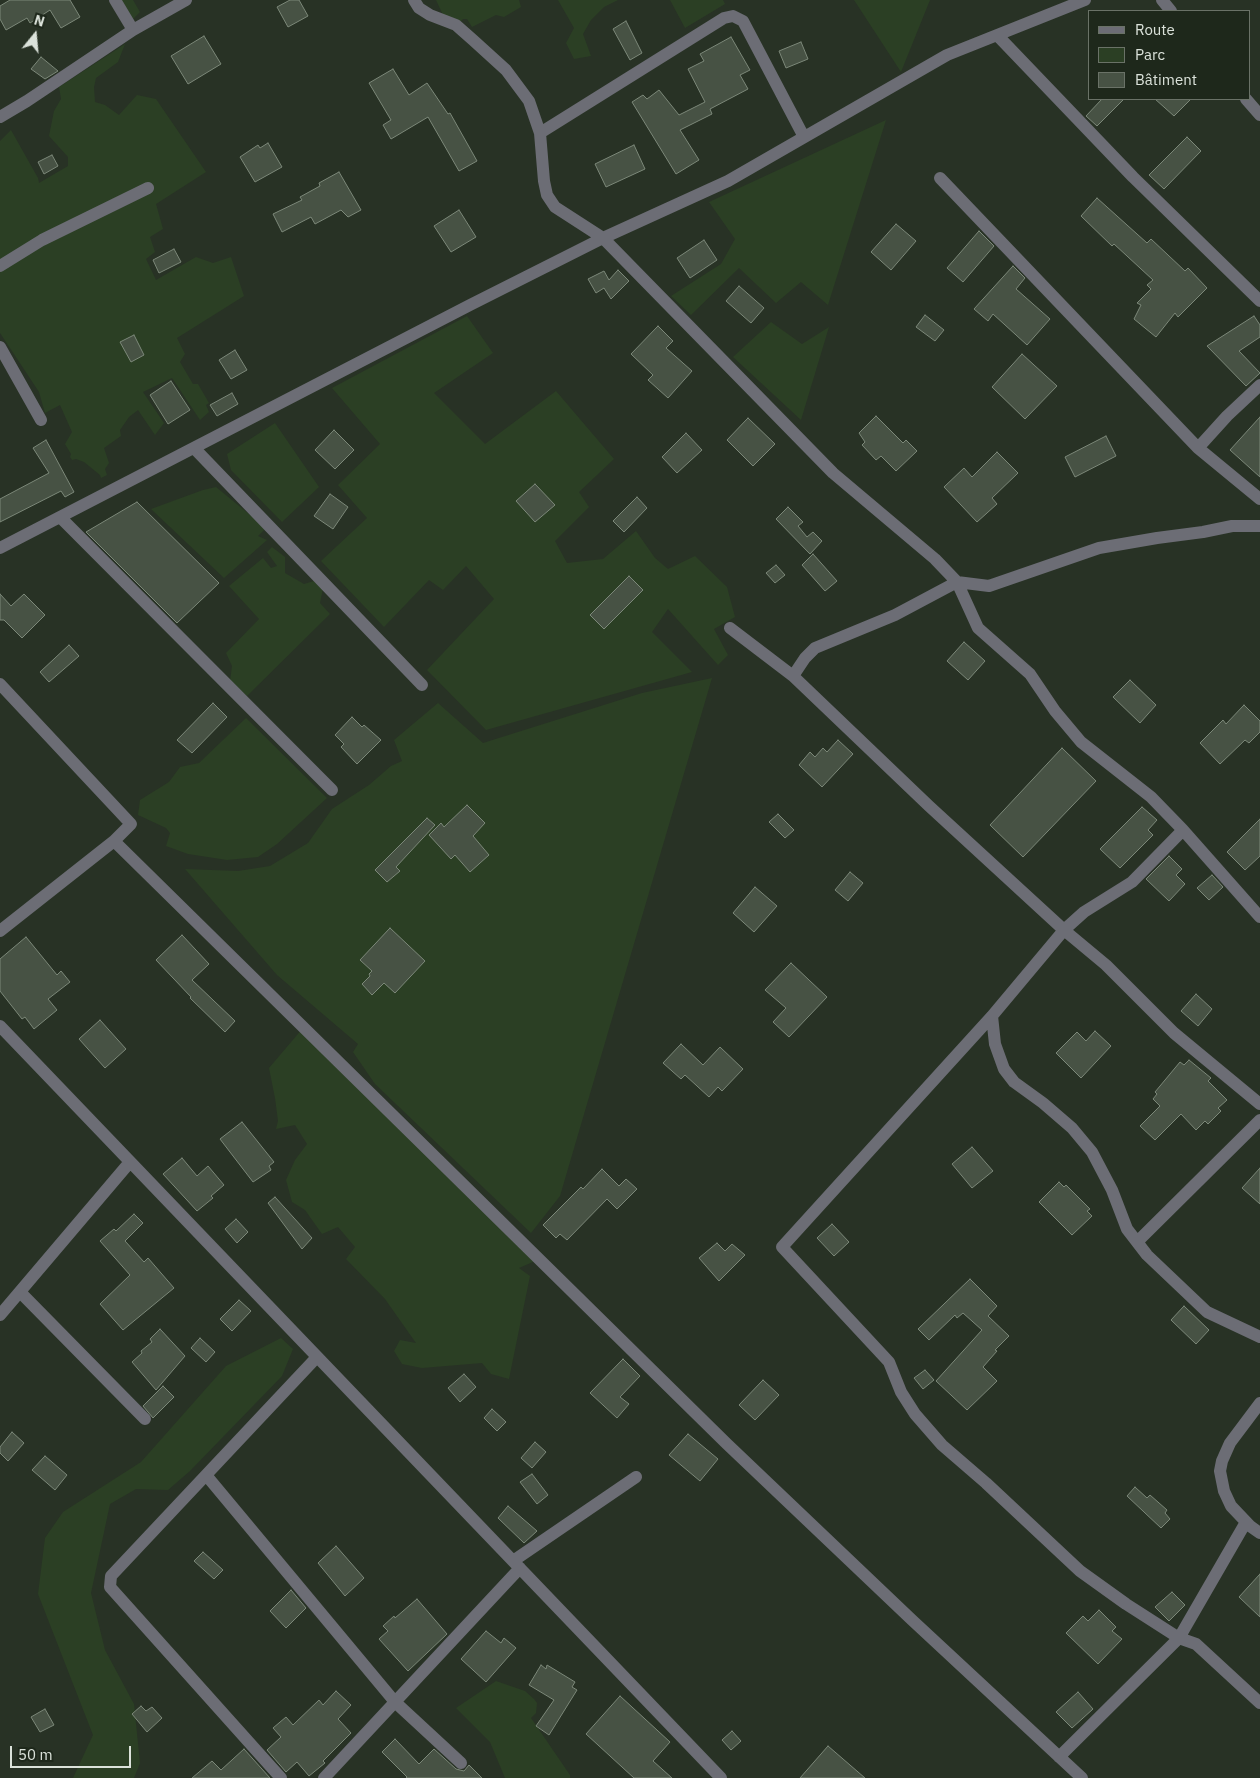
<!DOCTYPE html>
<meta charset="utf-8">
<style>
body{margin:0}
#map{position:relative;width:1260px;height:1778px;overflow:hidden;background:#283225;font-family:"IBM Plex Sans",sans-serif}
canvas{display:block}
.legend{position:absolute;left:1088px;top:10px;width:162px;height:90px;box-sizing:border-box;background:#1e281b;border:1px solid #6a7267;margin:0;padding:6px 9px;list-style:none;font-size:15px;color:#dbe2da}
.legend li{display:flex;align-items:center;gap:10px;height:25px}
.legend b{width:25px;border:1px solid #6a7267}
.north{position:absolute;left:10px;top:10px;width:50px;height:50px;-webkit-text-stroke:4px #1e281b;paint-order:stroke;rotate:17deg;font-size:14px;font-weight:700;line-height:20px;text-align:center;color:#dbe2da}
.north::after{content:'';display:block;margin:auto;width:18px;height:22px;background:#dbe2da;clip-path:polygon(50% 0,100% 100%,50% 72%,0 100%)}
.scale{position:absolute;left:10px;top:1746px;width:121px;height:22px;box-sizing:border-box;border:2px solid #dbe2da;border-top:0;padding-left:6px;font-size:15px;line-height:18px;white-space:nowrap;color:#dbe2da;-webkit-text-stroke:4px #1e281b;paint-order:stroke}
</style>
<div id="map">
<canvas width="1260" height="1778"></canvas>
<ul class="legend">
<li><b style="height:6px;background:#6c6d75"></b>Route</li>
<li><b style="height:14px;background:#2b3f24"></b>Parc</li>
<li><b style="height:14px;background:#475244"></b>Bâtiment</li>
</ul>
<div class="north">N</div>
<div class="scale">50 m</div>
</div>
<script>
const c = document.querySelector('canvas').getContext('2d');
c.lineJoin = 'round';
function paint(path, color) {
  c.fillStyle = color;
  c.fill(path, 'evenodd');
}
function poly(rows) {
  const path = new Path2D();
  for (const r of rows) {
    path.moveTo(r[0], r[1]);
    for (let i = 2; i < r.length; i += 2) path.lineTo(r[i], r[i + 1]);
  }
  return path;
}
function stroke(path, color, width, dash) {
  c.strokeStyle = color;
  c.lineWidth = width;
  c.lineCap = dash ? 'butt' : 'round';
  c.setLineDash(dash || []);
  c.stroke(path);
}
paint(poly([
 [121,0,133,0,140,12,133,19],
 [436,0,519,0,521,7,504,17,496,15,472,27,467,19,463,19,458,24,443,15],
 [558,0,618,0,604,7,591,20,583,34,591,56,574,59,566,43,574,28],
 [670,0,723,0,725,4,685,28],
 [854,0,930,0,901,72],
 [125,44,118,62,96,78,94,87,95,102,105,105,119,115,137,95,156,99,206,172,156,204,163,229,150,237,155,252,146,259,156,280,196,257,213,263,231,257,244,296,177,338,185,354,180,362,193,384,198,384,209,403,206,405,209,412,200,420,172,378,143,392,164,423,155,435,138,410,129,417,120,430,121,436,104,448,109,463,105,469,107,475,101,478,100,475,84,462,76,459,72,460,70,457,71,454,65,444,72,432,60,405,45,413,39,392,0,333,0,141,11,130,38,178,39,183,68,166,68,157,49,136,54,111,61,99,59,87],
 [886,120,828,305,801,282,776,303,739,268,691,315,671,296,721,264,735,239,709,202],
 [467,316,493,353,434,393,485,444,556,391,614,459,579,492,589,507,555,541,567,563,603,559,636,531,655,558,668,569,695,556,727,587,735,617,714,629,728,655,718,665,668,609,652,632,692,672,486,730,427,670,494,599,466,566,443,590,429,580,384,627,321,561,367,518,338,485,380,444,332,388],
 [771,322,802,344,829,327,801,420,733,357],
 [275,423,319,487,282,522,231,470,227,454],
 [216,487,266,528,258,536,267,540,224,578,151,509,203,490],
 [272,547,285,557,285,573,304,584,314,581,323,588,320,603,330,614,247,696,230,681,232,666,226,653,259,619,229,586,263,558,271,568,277,566,267,552],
 [712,678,560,1196,531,1233,375,1084,353,1052,358,1044,277,975,185,869,238,871,270,866,308,843,332,809,369,785,391,766,402,761,394,740,438,703,483,743,642,693],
 [246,718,327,798,277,844,258,857,227,860,188,854,166,846,170,833,166,828,138,815,140,800,169,782,180,767,199,763],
 [303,1028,542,1258,519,1268,530,1276,509,1379,491,1374,482,1363,422,1368,402,1364,394,1351,400,1340,416,1343,385,1299,346,1259,355,1247,338,1227,322,1234,305,1210,292,1202,286,1180,295,1160,307,1144,295,1125,276,1129,278,1121,275,1098,269,1068],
 [281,1338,293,1349,282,1376,190,1471,168,1490,136,1489,110,1504,91,1593,105,1650,134,1704,140,1763,134,1778,73,1778,93,1735,38,1594,45,1538,63,1512,141,1462,226,1366],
 [496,1681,525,1691,534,1699,537,1703,536,1713,531,1718,570,1775,570,1778,505,1778,490,1742,456,1708]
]), '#2b3f24');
const building = poly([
 [10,0,70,0,80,17,61,28,50,10,30,23,27,18,6,30,0,19,0,6,10,0],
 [290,0,299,0,308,16,288,27,277,7,290,0],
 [626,21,642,53,630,60,613,29,626,21],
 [204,36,221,64,188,84,171,56,204,36],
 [731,37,750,70,740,75,748,89,710,109,712,114,680,130,699,160,676,174,632,102,643,95,647,99,659,90,679,115,705,102,688,69,704,61,700,54,731,37],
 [801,42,808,59,786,68,779,51,801,42],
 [41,57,58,71,45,79,31,69,41,57],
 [393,69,409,95,427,83,448,114,450,113,477,161,459,171,428,117,391,139,383,125,391,120,369,83,393,69],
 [1102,99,1124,99,1097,126,1086,116,1102,99],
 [1155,99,1191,99,1174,116,1155,99],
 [1187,137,1201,151,1164,189,1149,175,1187,137],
 [268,143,282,167,255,182,240,157,258,145,260,148,268,143],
 [634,145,645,169,606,187,595,164,634,145],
 [52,155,58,166,44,174,38,162,52,155],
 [339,172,361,210,348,217,341,210,315,224,311,217,282,232,273,214,302,200,300,197,320,186,319,183,339,172],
 [1097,198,1147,243,1151,239,1185,271,1188,268,1207,288,1178,317,1175,313,1156,337,1134,319,1141,305,1137,303,1151,289,1147,285,1153,280,1114,244,1112,246,1081,216,1097,198],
 [459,210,476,237,451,252,434,226,459,210],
 [896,224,916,241,891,270,871,252,896,224],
 [979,231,994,246,963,282,947,268,979,231],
 [704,240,717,260,690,278,677,258,704,240],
 [174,249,181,262,159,273,153,260,174,249],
 [1013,266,1025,278,1016,289,1050,319,1027,345,993,314,988,321,974,309,1013,266],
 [618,270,629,281,611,299,604,288,596,293,588,279,604,271,609,280,618,270],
 [739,286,764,308,751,323,726,301,739,286],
 [925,315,944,330,935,341,916,327,925,315],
 [1254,316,1260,325,1260,337,1239,351,1260,373,1246,386,1207,346,1254,316],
 [658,326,673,341,666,348,692,371,668,398,648,380,653,375,631,354,658,326],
 [134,335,144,355,131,362,120,342,134,335],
 [235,350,247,370,231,379,219,360,235,350],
 [1022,354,1057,386,1025,419,992,387,1022,354],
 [171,381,190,410,168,424,150,395,171,381],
 [232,393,238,404,217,416,210,405,232,393],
 [876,416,903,443,906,440,917,451,896,471,881,456,876,460,862,445,865,442,859,433,876,416],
 [1260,417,1260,477,1230,450,1260,417],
 [748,418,775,444,753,466,727,440,748,418],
 [334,430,354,450,335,469,315,450,334,430],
 [686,433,702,450,677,473,662,457,686,433],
 [1106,436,1116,456,1075,477,1065,457,1106,436],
 [46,440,74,492,65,497,61,491,0,522,0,499,49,473,33,448,46,440],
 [997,452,1018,473,992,498,997,504,977,522,944,487,964,468,972,477,997,452],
 [535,484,555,505,535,522,516,501,535,484],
 [330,494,348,507,333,529,314,516,330,494],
 [637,497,647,508,624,532,613,521,637,497],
 [137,502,219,583,177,623,86,532,137,502],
 [788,507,803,522,798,526,807,537,813,532,822,541,810,554,776,519,788,507],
 [813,554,837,581,825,591,802,565,813,554],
 [776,565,785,575,775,583,766,573,776,565],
 [629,576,643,590,604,629,590,615,629,576],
 [0,594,11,606,24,594,45,615,22,638,4,620,0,620,0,594],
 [964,642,985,661,968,680,947,661,964,642],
 [69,645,79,656,49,682,40,672,69,645],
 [1130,680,1156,705,1140,723,1113,697,1130,680],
 [213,703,227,717,192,753,177,740,213,703],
 [1244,705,1260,721,1260,732,1249,743,1245,740,1220,764,1200,743,1223,720,1226,724,1244,705],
 [352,717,362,727,364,725,381,740,357,764,341,747,344,744,335,735,352,717],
 [838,740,853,754,822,787,799,765,810,752,815,757,823,748,827,752,838,740],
 [1062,748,1096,781,1023,857,990,825,1062,748],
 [467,805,485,823,473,836,489,855,470,872,455,855,451,859,429,835,441,823,444,827,467,805],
 [1142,807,1157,820,1148,830,1153,835,1120,868,1100,849,1142,807],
 [778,814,794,830,785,838,769,822,778,814],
 [427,818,435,825,396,867,400,871,387,882,375,870,427,818],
 [1260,819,1260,856,1245,870,1227,852,1260,819],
 [1169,856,1182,869,1176,875,1185,884,1169,901,1146,879,1169,856],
 [850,872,863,883,848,901,835,890,850,872],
 [1212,875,1223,887,1209,900,1197,888,1212,875],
 [755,887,777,906,754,932,733,913,755,887],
 [390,928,425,961,395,993,384,983,372,995,362,984,370,976,369,974,372,971,360,960,390,928],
 [182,935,209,964,192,980,235,1021,225,1032,190,998,191,997,156,960,182,935],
 [26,937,57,975,61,971,70,982,48,999,57,1010,34,1029,25,1017,22,1019,0,991,0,959,26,937],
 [791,963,827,997,789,1037,773,1022,786,1008,765,990,791,963],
 [1196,994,1212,1009,1198,1026,1181,1011,1196,994],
 [100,1020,126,1049,105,1068,79,1039,100,1020],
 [1095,1031,1111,1046,1081,1078,1056,1053,1077,1032,1086,1041,1095,1031],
 [681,1044,703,1065,720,1047,743,1069,722,1091,718,1087,709,1097,685,1075,681,1079,663,1063,681,1044],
 [1189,1060,1211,1078,1208,1081,1227,1100,1218,1108,1221,1111,1208,1124,1205,1121,1196,1130,1181,1114,1155,1140,1140,1126,1160,1106,1153,1099,1157,1094,1155,1092,1180,1062,1184,1065,1189,1060],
 [242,1122,274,1162,269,1166,271,1170,253,1182,220,1139,242,1122],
 [972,1147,993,1171,972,1188,952,1164,972,1147],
 [182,1158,197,1176,208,1166,224,1185,211,1196,213,1198,197,1211,163,1174,182,1158],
 [1260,1168,1260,1204,1242,1188,1260,1168],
 [602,1169,619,1186,626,1179,637,1189,617,1209,607,1199,567,1240,560,1234,556,1238,543,1225,581,1187,583,1189,602,1169],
 [1059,1182,1064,1187,1066,1185,1090,1209,1087,1211,1092,1216,1072,1235,1039,1202,1059,1182],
 [275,1197,312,1238,302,1249,268,1203,275,1197],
 [134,1214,143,1223,125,1241,144,1262,148,1258,174,1288,123,1330,100,1304,130,1275,100,1241,114,1229,116,1231,134,1214],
 [236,1219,248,1232,237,1243,225,1229,236,1219],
 [832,1224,849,1242,834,1256,817,1238,832,1224],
 [717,1243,725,1251,732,1244,745,1255,719,1281,699,1258,717,1243],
 [970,1279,997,1306,988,1316,1009,1336,995,1350,997,1351,983,1367,997,1381,967,1410,936,1381,982,1330,963,1313,957,1318,955,1315,929,1340,918,1329,970,1279],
 [239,1300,251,1311,232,1331,220,1319,239,1300],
 [1184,1306,1209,1330,1196,1344,1171,1320,1184,1306],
 [160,1329,185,1356,156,1390,132,1362,142,1353,141,1351,152,1342,150,1339,160,1329],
 [200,1338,215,1352,206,1362,191,1348,200,1338],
 [623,1359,640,1376,620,1397,629,1404,617,1418,590,1393,623,1359],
 [925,1370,934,1380,923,1389,914,1378,925,1370],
 [464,1374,476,1387,460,1402,448,1388,464,1374],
 [763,1380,779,1395,755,1420,739,1405,763,1380],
 [163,1386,174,1397,153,1418,143,1406,163,1386],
 [492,1409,506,1422,497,1431,484,1418,492,1409],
 [12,1432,24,1443,8,1461,0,1453,0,1447,12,1432],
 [688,1434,718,1459,700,1481,669,1455,688,1434],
 [535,1442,546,1452,532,1468,521,1458,535,1442],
 [45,1456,67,1475,55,1490,32,1470,45,1456],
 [532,1474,548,1495,537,1504,520,1482,532,1474],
 [1135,1487,1147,1498,1150,1495,1167,1510,1165,1513,1170,1519,1161,1528,1127,1496,1135,1487],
 [508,1506,537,1531,524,1543,498,1518,508,1506],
 [336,1546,364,1578,345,1596,318,1563,336,1546],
 [203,1552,223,1570,214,1579,194,1561,203,1552],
 [1260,1574,1260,1617,1239,1597,1260,1574],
 [291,1590,306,1608,286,1628,270,1611,291,1590],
 [1172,1592,1185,1605,1169,1621,1155,1607,1172,1592],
 [417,1599,447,1634,408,1671,379,1639,388,1631,383,1626,394,1616,395,1618,417,1599],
 [1099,1610,1116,1627,1112,1631,1122,1639,1098,1664,1066,1633,1083,1616,1088,1621,1099,1610],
 [486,1631,501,1643,504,1638,516,1648,486,1682,461,1659,486,1631],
 [541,1665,546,1669,547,1665,575,1682,572,1687,577,1690,549,1735,536,1726,554,1700,529,1685,541,1665],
 [336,1691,351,1705,338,1719,351,1733,323,1761,325,1763,309,1776,297,1762,286,1772,267,1750,281,1737,273,1728,286,1717,293,1725,319,1700,323,1705,336,1691],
 [1078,1692,1093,1709,1072,1728,1056,1712,1078,1692],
 [620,1696,670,1742,653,1761,672,1778,634,1778,586,1734,620,1696],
 [141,1706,146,1711,152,1707,162,1718,147,1732,132,1714,141,1706],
 [45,1709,54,1725,40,1732,31,1717,45,1709],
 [732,1731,741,1741,731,1750,722,1740,732,1731],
 [395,1739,419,1764,434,1749,456,1769,464,1771,469,1765,482,1778,406,1778,407,1777,382,1752,395,1739],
 [828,1746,865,1778,800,1778,828,1746],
 [244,1749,270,1778,192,1778,212,1761,221,1770,244,1749]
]);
paint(building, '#475244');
stroke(building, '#7c8879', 1);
stroke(poly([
 [115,0,133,30],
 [414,0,419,8,430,15,456,25,473,40,506,70,529,101,540,133,544,181,547,195,555,207,603,238,833,473,935,559,957,582,978,628,1030,674,1055,711,1081,742,1151,797,1183,830,1260,917],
 [1162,0,1171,11],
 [997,35,1133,177,1260,301],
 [1246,99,1260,115],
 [0,117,27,101,133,30,186,0],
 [540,133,724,18,733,16,743,21,804,137],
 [940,178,1198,448,1260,499],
 [0,266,42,240,148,188],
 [0,347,41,420],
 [1198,448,1227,416,1260,385],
 [195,449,422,685],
 [61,518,332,790],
 [0,548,470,305,603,238,728,181,947,55,1085,0],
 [730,628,793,676,929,806,1064,930,1106,965,1174,1033,1260,1104],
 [793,676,805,658,815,648,895,615,957,582,989,586,1099,548,1157,538,1203,532,1232,526,1260,526],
 [0,684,131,824,114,841,0,931],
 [1183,830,1132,882,1084,912,1064,930,992,1016,782,1247,889,1362,901,1392,915,1414,942,1445,986,1483,1080,1571,1126,1604,1179,1638,1196,1644,1260,1703],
 [114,841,727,1444,912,1620,1082,1778],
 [992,1016,995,1044,1004,1069,1014,1082,1043,1103,1072,1128,1092,1152,1112,1190,1127,1229,1147,1255,1207,1312,1260,1337],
 [0,1026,721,1778],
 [1137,1242,1260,1120],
 [20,1292,145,1419],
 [0,1315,130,1162],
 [1260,1403,1230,1443,1222,1461,1220,1471,1224,1491,1231,1506,1250,1526,1260,1533],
 [206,1475,395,1702,461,1763],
 [513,1561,636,1477],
 [1059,1757,1179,1638,1246,1522],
 [281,1778,110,1587,111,1576,317,1357],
 [324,1778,520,1568]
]), '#6c6d75', 12);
</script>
